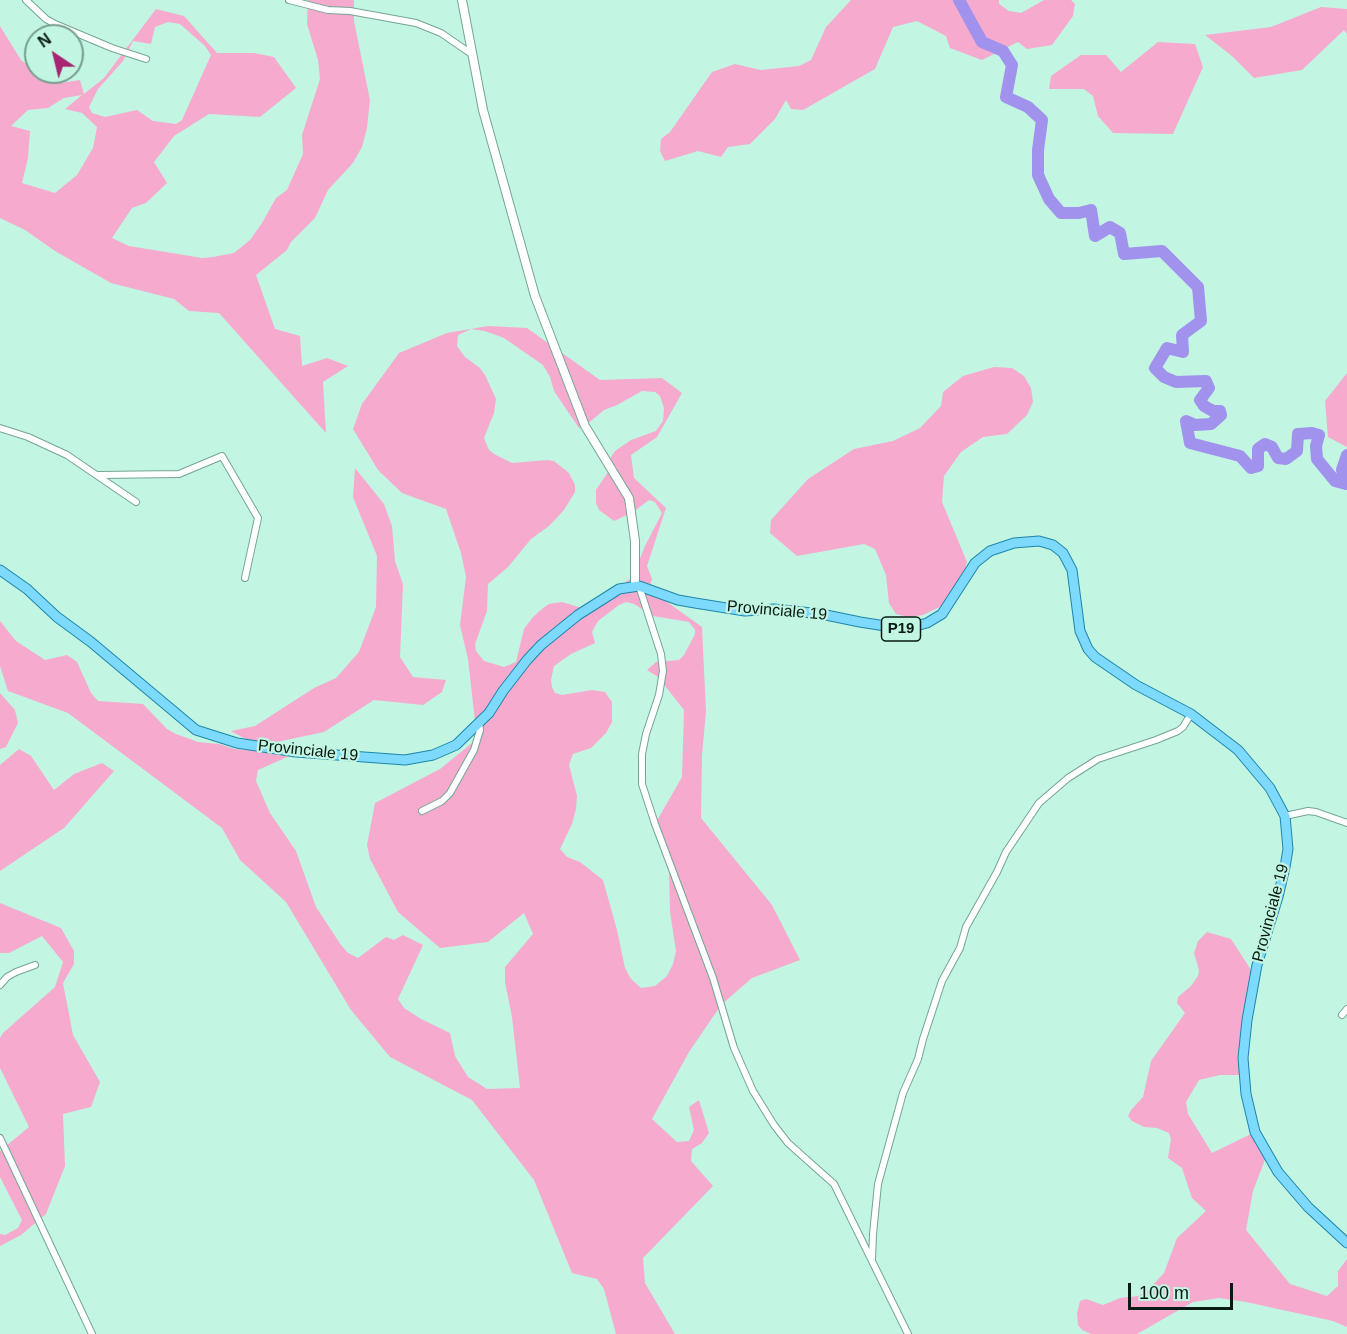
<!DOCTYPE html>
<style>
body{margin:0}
#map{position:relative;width:1347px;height:1334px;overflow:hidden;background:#c2f5e2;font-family:Arial,sans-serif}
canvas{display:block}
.north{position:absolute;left:24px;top:24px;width:60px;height:60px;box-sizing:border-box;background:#c2f5e2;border:2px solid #779e90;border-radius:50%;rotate:325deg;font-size:16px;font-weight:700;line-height:24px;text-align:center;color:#071b14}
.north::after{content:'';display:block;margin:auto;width:21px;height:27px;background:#a72571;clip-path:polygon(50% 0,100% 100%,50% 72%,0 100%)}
.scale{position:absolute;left:1128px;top:1283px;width:105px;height:27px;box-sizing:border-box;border:3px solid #071b14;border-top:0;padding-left:8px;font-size:18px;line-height:21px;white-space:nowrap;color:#071b14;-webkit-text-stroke:4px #c2f5e2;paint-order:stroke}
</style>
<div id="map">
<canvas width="1347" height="1334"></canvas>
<div class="north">N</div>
<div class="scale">100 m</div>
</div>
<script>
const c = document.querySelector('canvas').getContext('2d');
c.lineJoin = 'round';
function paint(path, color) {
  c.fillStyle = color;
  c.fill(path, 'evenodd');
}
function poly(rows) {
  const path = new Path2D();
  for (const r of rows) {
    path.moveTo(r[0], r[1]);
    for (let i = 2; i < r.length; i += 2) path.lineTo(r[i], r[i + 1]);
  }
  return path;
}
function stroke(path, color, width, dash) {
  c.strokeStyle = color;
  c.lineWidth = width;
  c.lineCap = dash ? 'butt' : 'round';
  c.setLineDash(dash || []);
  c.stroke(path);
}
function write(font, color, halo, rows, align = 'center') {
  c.font = font + ' Arial,sans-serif';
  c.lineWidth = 4.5;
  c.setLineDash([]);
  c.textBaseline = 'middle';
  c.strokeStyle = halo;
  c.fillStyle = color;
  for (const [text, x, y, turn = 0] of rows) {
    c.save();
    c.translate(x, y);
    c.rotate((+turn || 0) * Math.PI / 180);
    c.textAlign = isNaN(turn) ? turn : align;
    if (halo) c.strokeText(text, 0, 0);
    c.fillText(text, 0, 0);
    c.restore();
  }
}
paint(poly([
 [308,0,354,0,354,21,370,100,367,128,362,147,353,163,328,190,315,218,291,242,287,250,256,275,275,329,300,336,302,366,327,358,348,366,323,382,326,433,219,313,189,311,174,299,111,283,55,251,25,230,0,218,0,26,21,60,49,80,61,83,80,80,84,94,104,78,156,9,184,16,217,53,254,53,274,57,296,88,260,117,209,114,174,136,154,162,167,183,146,203,132,208,112,238,129,246,202,258,213,257,234,253,250,240,262,223,276,198,287,190,303,154,302,135,320,79,318,60,307,24],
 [168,22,180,24,205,46,211,55,182,120,176,124,153,121,137,110,105,117,92,113,89,107,98,89,123,61,133,41,151,44,155,27],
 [82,95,65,109,82,113,97,127,93,148,77,175,55,193,22,183,28,158,30,131,11,126,28,110,48,108,64,98],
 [851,0,999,0,999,4,1009,11,1021,13,1044,0,1071,0,1075,4,1073,16,1052,45,1027,49,1018,42,982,60,950,48,946,36,917,21,893,27,875,69,803,110,791,109,786,100,775,119,750,144,728,147,721,157,698,151,665,161,660,151,661,139,670,132,712,72,735,64,761,70,799,66,811,60,826,27],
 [1321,7,1347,9,1347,34,1344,30,1302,70,1254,78,1232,56,1205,35,1271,27],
 [1158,42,1195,44,1203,67,1173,134,1113,133,1098,116,1093,96,1084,89,1049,89,1051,76,1081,55,1106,55,1121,72],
 [488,326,527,328,600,380,662,378,682,393,657,437,631,455,634,478,666,508,647,566,652,579,649,589,702,627,706,712,702,755,701,818,772,905,800,960,752,978,721,1005,689,1052,652,1119,677,1142,689,1141,694,1130,689,1107,699,1100,709,1133,702,1143,692,1149,691,1161,713,1186,643,1258,645,1283,675,1334,616,1334,604,1289,597,1279,572,1273,534,1180,472,1100,390,1057,351,1010,286,902,240,860,222,828,68,713,8,691,0,666,0,621,16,641,45,660,67,655,77,662,91,693,98,701,143,704,167,729,176,734,198,742,219,744,235,749,294,754,258,770,256,781,270,813,296,851,316,907,341,945,348,953,358,958,386,937,394,940,403,935,423,945,398,999,404,1008,421,1019,450,1033,455,1056,468,1077,487,1089,520,1088,512,1017,505,982,505,967,533,934,524,913,488,942,440,948,398,912,370,859,367,845,375,803,440,769,477,739,468,659,460,625,466,577,461,553,446,509,402,493,378,470,353,429,362,404,399,353,447,333],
 [471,329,485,331,504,338,543,365,550,377,554,391,579,428,585,426,604,410,617,405,642,391,655,392,660,396,664,408,663,421,656,431,631,440,615,451,611,457,610,469,596,490,596,503,599,510,614,521,633,512,649,500,655,502,662,513,645,546,633,576,605,601,582,608,562,602,549,604,543,608,533,617,524,629,516,662,504,667,484,661,476,651,475,644,487,611,488,584,508,567,531,539,549,526,564,510,575,492,575,485,569,473,554,461,547,460,512,463,494,454,489,450,484,438,494,413,496,399,485,375,480,368,465,357,457,346,458,335],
 [626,602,634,604,653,616,689,622,695,630,695,634,684,655,679,660,656,662,647,670,658,677,684,710,682,777,655,824,669,868,670,912,676,951,673,964,667,976,655,986,641,988,631,979,625,968,617,930,603,880,580,862,567,857,560,849,572,824,576,809,577,796,569,765,573,754,591,748,606,733,612,722,612,702,605,692,592,690,562,695,555,693,552,687,551,680,554,666,571,654,595,643,592,632,598,621,619,605],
 [994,367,1012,368,1024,376,1031,388,1033,402,1027,415,1007,434,983,437,961,452,944,476,942,502,967,562,960,586,952,601,923,615,908,617,896,614,889,603,886,575,875,549,864,544,797,556,770,533,771,520,808,479,854,449,893,441,920,428,941,406,943,392,963,376],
 [1347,373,1347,447,1328,437,1325,401],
 [355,468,384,504,392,526,395,561,403,584,400,657,413,677,446,680,442,692,423,705,374,700,324,732,258,746,231,731,255,726,314,688,336,678,359,652,376,607,377,556,353,497],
 [0,693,15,710,18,723,6,747,0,749],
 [19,749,31,756,54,790,74,774,102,763,114,771,64,828,0,871,0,765],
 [0,903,61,928,74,951,74,964,63,983,73,1035,100,1082,91,1107,63,1114,65,1166,46,1214,21,1235,0,1246,0,1234,5,1235,18,1228,22,1220,0,1177,0,1151,29,1127,0,1068,0,1038,3,1033,55,987,63,962,42,936,9,953,0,953],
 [1207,932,1231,939,1255,976,1243,1075,1220,1075,1199,1080,1186,1102,1188,1114,1212,1153,1253,1133,1266,1157,1253,1191,1246,1230,1290,1284,1327,1296,1338,1286,1338,1271,1347,1259,1347,1327,1333,1321,1246,1302,1219,1298,1193,1302,1137,1334,1091,1334,1082,1330,1078,1325,1077,1313,1080,1301,1086,1299,1103,1305,1120,1298,1138,1296,1148,1290,1164,1273,1177,1238,1206,1211,1192,1198,1182,1168,1168,1158,1171,1139,1169,1133,1157,1128,1144,1127,1132,1121,1128,1116,1131,1110,1143,1097,1151,1061,1185,1013,1177,1003,1178,997,1191,986,1198,976,1199,970,1194,953,1198,941]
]), '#f6abce');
stroke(poly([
 [959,0,982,42,1003,51,1012,65,1006,97,1028,107,1042,120,1038,150,1038,175,1049,199,1061,213,1079,213,1091,210,1095,236,1110,227,1120,233,1124,254,1162,251,1198,287,1201,321,1182,335,1183,352,1167,348,1155,368,1164,377,1176,382,1206,381,1209,388,1200,400,1204,406,1213,411,1220,411,1221,415,1211,424,1195,425,1186,421,1190,443,1240,456,1251,468,1258,466,1258,449,1265,444,1272,447,1278,458,1286,459,1297,451,1298,434,1312,433,1319,435,1316,446,1317,459,1335,481,1346,484,1342,470,1347,455]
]), '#a192ed', 12);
const minor = poly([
 [26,0,46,19,55,24,112,48,146,59],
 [289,0,328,10,350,11,416,23,441,33,473,55],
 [0,428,28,437,67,455,136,502],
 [99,475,179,474,222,456,258,518,245,578],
 [639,586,661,654,663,671,659,695,646,734,642,754,642,784,655,824,713,978,734,1048,753,1091,774,1125,788,1143,834,1184,908,1334],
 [422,811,442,801,450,793,474,750,480,730,479,723],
 [1285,816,1308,811,1316,812,1347,823],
 [0,985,7,977,16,972,35,965],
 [1342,1015,1347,1009],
 [0,1138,92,1334],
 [872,1260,873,1234,878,1184,903,1093,918,1059,923,1039,942,981,960,948,966,927,997,872,1006,852,1039,803,1068,778,1098,759,1156,740,1178,731,1183,727,1191,714]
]);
const tertiary = poly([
 [462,0,483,110,535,296,585,426,629,498,635,541,635,586]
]);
const primary = poly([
 [0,570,27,589,57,617,91,642,196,730,237,743,296,752,405,760,433,755,456,745,489,713,503,691,527,660,541,645,578,615,619,589,639,586,678,600,695,603,745,611,774,609,821,614,860,622,904,629,927,623,942,614,975,563,990,551,1014,543,1039,541,1053,545,1063,553,1072,570,1080,631,1088,649,1095,657,1136,685,1191,714,1238,750,1270,788,1285,816,1288,849,1285,867,1278,897,1257,965,1247,1020,1243,1058,1246,1094,1255,1132,1278,1172,1308,1207,1347,1243]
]);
stroke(minor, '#75a594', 8);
stroke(tertiary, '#75a594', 10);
stroke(primary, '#1c87aa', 11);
stroke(minor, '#fff', 6);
stroke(tertiary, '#fff', 8);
stroke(primary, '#7edafd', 9);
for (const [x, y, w] of [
 [901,629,39]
]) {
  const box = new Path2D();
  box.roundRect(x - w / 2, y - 12, w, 24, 4.5);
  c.fillStyle = '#c2f5e2';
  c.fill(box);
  stroke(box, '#071b14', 1.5);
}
write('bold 15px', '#071b14', null, [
 ["P19",901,629]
]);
write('16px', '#071b14', '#c2f5e2', [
 ["Provinciale 19",777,611,5],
 ["Provinciale 19",308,751,6],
 ["Provinciale 19",1271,913,-75]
]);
</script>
